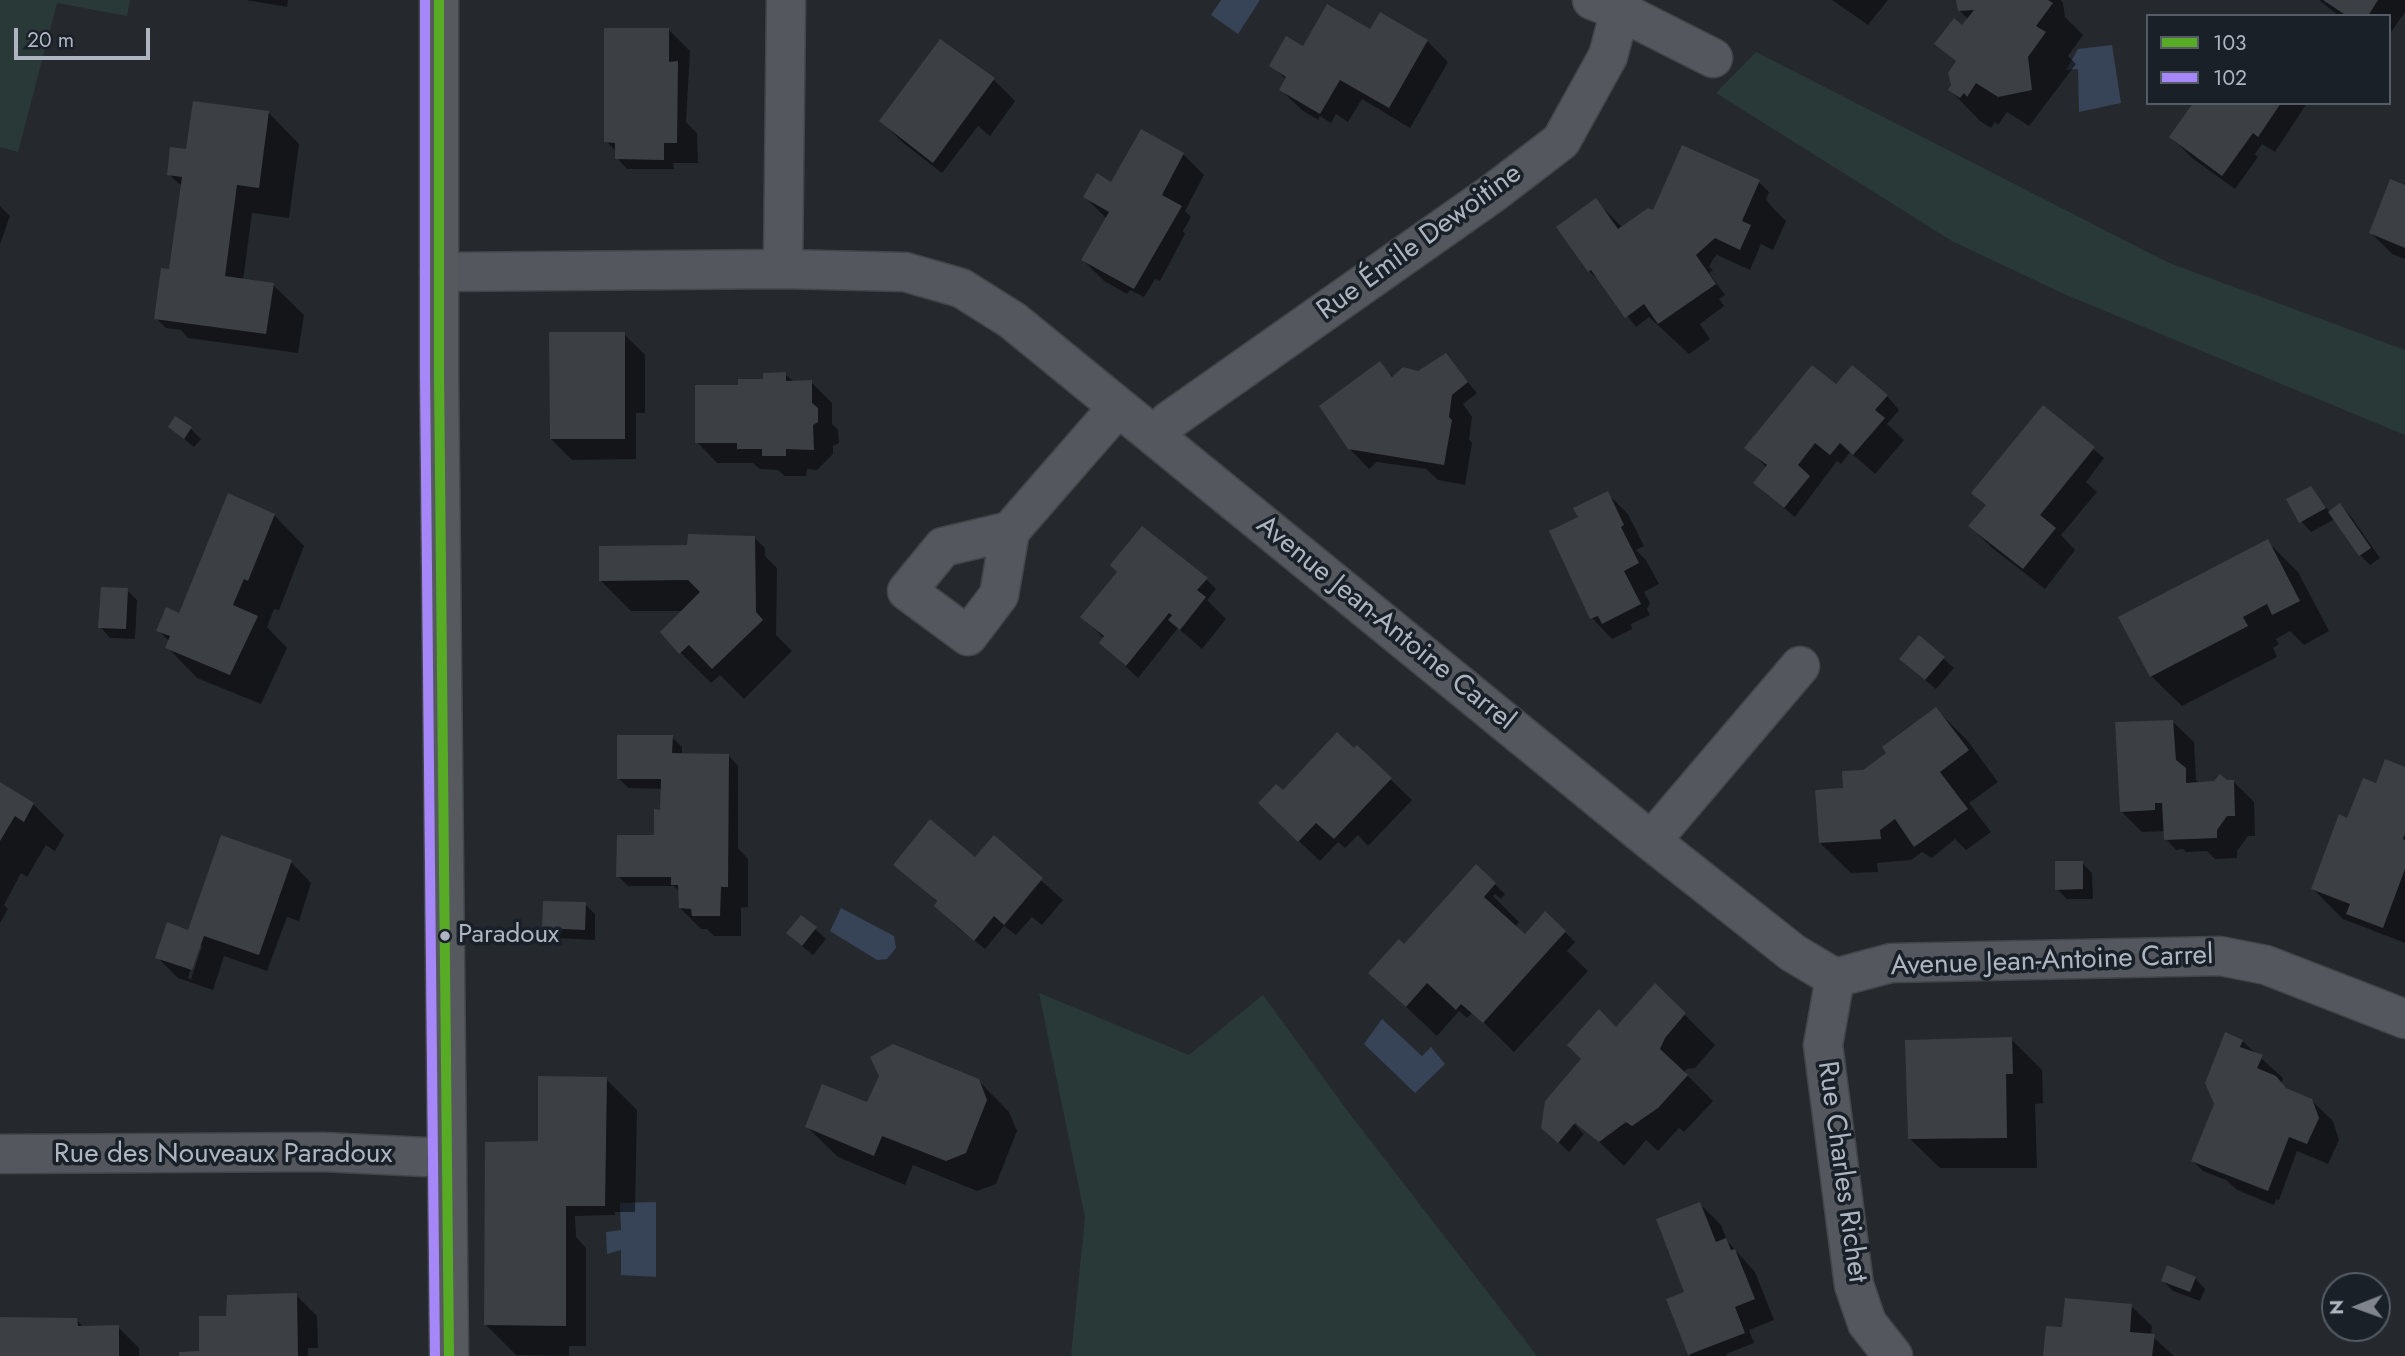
<!DOCTYPE html>
<meta charset="utf-8">
<style>
body{margin:0}
#map{position:relative;width:2405px;height:1356px;overflow:hidden;background:#25292e;font-family:Jost,sans-serif}
canvas{display:block}
.legend{position:absolute;left:2146px;top:14px;width:245px;height:91px;box-sizing:border-box;background:#1a2028;border:2px solid #565c65;margin:0;padding:9px 12px;list-style:none;font-size:21px;color:#afb5c0}
.legend li{display:flex;align-items:center;gap:14px;height:35px}
.legend b{width:35px;border:2px solid #565c65}
.north{position:absolute;left:2321px;top:1272px;width:70px;height:70px;box-sizing:border-box;background:#1a2028;border:2px solid #565c65;border-radius:50%;rotate:269deg;font-size:19px;font-weight:700;line-height:28px;text-align:center;color:#afb5c0}
.north::after{content:'';display:block;margin:auto;width:24px;height:32px;background:#7f848d;clip-path:polygon(50% 0,100% 100%,50% 72%,0 100%)}
.scale{position:absolute;left:14px;top:28px;width:136px;height:32px;box-sizing:border-box;border:4px solid #afb5c0;border-top:0;padding-left:9px;font-size:21px;line-height:24px;white-space:nowrap;color:#afb5c0;-webkit-text-stroke:5px #1a2028;paint-order:stroke}
</style>
<div id="map">
<canvas width="2405" height="1356"></canvas>
<ul class="legend">
<li><b style="height:9px;background:#58ac25"></b>103</li>
<li><b style="height:9px;background:#a687f7"></b>102</li>
</ul>
<div class="north">N</div>
<div class="scale">20 m</div>
</div>
<script>
const c = document.querySelector('canvas').getContext('2d');
c.lineJoin = 'round';
function paint(path, color) {
  c.fillStyle = color;
  c.fill(path, 'evenodd');
}
function poly(rows) {
  const path = new Path2D();
  for (const r of rows) {
    path.moveTo(r[0], r[1]);
    for (let i = 2; i < r.length; i += 2) path.lineTo(r[i], r[i + 1]);
  }
  return path;
}
function stroke(path, color, width, dash) {
  c.strokeStyle = color;
  c.lineWidth = width;
  c.lineCap = dash ? 'butt' : 'round';
  c.setLineDash(dash || []);
  c.stroke(path);
}
function write(font, color, halo, rows, align = 'center') {
  c.font = font + ' Jost,sans-serif';
  c.lineWidth = 7;
  c.setLineDash([]);
  c.textBaseline = 'middle';
  c.strokeStyle = halo;
  c.fillStyle = color;
  for (const [text, x, y, turn = 0] of rows) {
    c.save();
    c.translate(x, y);
    c.rotate((+turn || 0) * Math.PI / 180);
    c.textAlign = isNaN(turn) ? turn : align;
    if (halo) c.strokeText(text, 0, 0);
    c.fillText(text, 0, 0);
    c.restore();
  }
}
paint(poly([
 [0,0,130,0,127,16,57,3,18,152,0,147],
 [1756,52,2169,263,2405,350,2405,435,2064,294,1952,241,1716,93],
 [1039,993,1189,1055,1263,995,1349,1113,1537,1356,1071,1356,1085,1217]
]), '#293938');
paint(poly([
 [1221,0,1260,0,1238,34,1211,15],
 [2112,45,2121,103,2079,112,2078,69,2066,70,2078,49],
 [841,908,894,936,896,948,887,959,877,960,830,931],
 [1382,1019,1422,1056,1431,1047,1445,1064,1415,1093,1364,1044],
 [656,1202,656,1277,621,1275,621,1250,607,1254,606,1232,621,1230,620,1203]
]), '#374356');
paint(poly([
 [246,0,288,0,287,7],
 [1832,0,1888,0,1868,25],
 [1958,0,2061,0,2063,3,2065,17,2083,35,2068,56,2076,64,2029,126,2007,112,1998,125,1995,122,1991,128,1980,121,1950,90,1957,62,1936,44,1963,27,1969,20,1959,10],
 [2319,0,2405,0,2405,12,2389,35,2389,16,2339,16],
 [669,30,690,51,686,122,697,133,698,163,673,163,674,169,627,169,617,158,617,152,606,141],
 [1369,30,1427,41,1448,62,1410,128,1362,99,1348,122,1336,114,1331,123,1320,116,1318,120,1302,110,1281,90,1287,80,1271,66,1304,49],
 [941,42,994,80,1015,101,990,136,978,126,942,173,902,142,881,121],
 [2195,103,2307,103,2275,152,2262,144,2255,154,2258,157,2235,189,2192,158,2171,137],
 [269,113,299,144,289,218,252,213,243,281,273,285,304,315,298,353,188,338,181,330,166,328,156,318,171,270,183,185,179,184,169,174,188,150],
 [1183,154,1204,175,1185,211,1191,217,1183,231,1185,234,1160,281,1155,279,1144,297,1130,290,1127,294,1104,281,1083,260,1107,219,1085,197],
 [1759,182,1769,192,1766,199,1771,206,1786,221,1773,250,1761,244,1750,270,1717,255,1713,259,1709,267,1713,270,1709,273,1725,295,1719,299,1724,306,1700,324,1710,339,1689,354,1649,317,1636,327,1604,285,1589,271,1595,200,1623,228,1652,211],
 [2405,187,2405,259,2392,254,2371,233],
 [0,206,10,216,0,244],
 [624,334,645,355,645,413,636,413,636,459,572,460,551,439],
 [1446,356,1477,393,1463,404,1472,417,1469,439,1472,443,1465,485,1438,480,1426,469,1377,462,1369,469,1349,448,1380,363,1394,378,1418,373],
 [785,374,794,382,811,382,832,403,832,424,838,430,839,443,833,446,833,454,817,470,807,469,806,476,785,476,778,470,760,469,753,463,717,463,697,442,739,387],
 [1837,386,1887,396,1899,410,1887,424,1904,440,1875,474,1850,452,1841,464,1837,461,1795,517,1765,493,1767,468,1747,447],
 [2043,407,2104,458,2086,482,2097,492,2061,535,2075,550,2045,589,1991,547,1970,526,1987,505],
 [170,427,191,429,201,439,194,447],
 [2310,488,2330,512,2340,505,2350,515,2380,558,2370,565,2360,555,2335,519,2311,532,2301,521],
 [1607,493,1628,514,1644,546,1636,550,1646,560,1659,584,1644,592,1650,603,1647,609,1650,615,1631,624,1632,629,1612,639,1592,618,1580,518],
 [274,515,304,546,279,610,274,609,267,627,287,648,261,704,197,678,167,647,169,641,158,630,180,616],
 [755,538,765,548,765,556,777,568,776,635,792,651,744,699,720,675,711,683,680,652,684,611,631,611,601,581,688,547],
 [2267,541,2298,572,2329,631,2304,645,2290,631,2276,639,2279,644,2273,648,2277,657,2182,706,2151,676],
 [1206,579,1216,589,1207,600,1226,619,1202,649,1178,628,1138,678,1101,643,1104,639,1083,617],
 [127,590,137,600,135,639,110,638,100,627],
 [1919,637,1954,668,1936,689,1912,669],
 [1936,709,1967,740,1998,782,1969,803,1991,832,1966,850,1955,839,1932,858,1922,852,1911,860,1877,863,1878,872,1851,873,1820,843,1842,790,1889,753],
 [2173,722,2194,742,2196,780,2200,784,2233,781,2254,802,2255,836,2248,836,2237,851,2237,858,2215,859,2207,851,2186,852,2183,849,2176,850,2166,839,2165,831,2142,832,2121,811],
 [672,737,682,747,682,755,728,755,738,766,738,848,748,859,748,907,741,908,741,936,714,936,707,929,701,929,680,908,680,892,674,886,628,886,618,876,656,837,661,812,662,789,629,788,618,778],
 [1357,747,1412,800,1368,846,1358,835,1345,848,1338,842,1320,861,1281,824,1283,792],
 [2405,769,2405,943,2343,919,2313,889,2348,820,2377,786],
 [0,784,33,804,64,835,55,851,46,845,27,877,21,873,4,905,8,909,0,923],
 [1008,851,1063,900,1042,925,1032,917,1016,935,1004,926,985,949,957,927,936,906,938,903,896,864,975,859],
 [291,862,311,883,299,921,287,917,267,971,224,956,213,990,178,978,157,957,189,932],
 [198,946,202,946,191,979,188,978],
 [2082,863,2092,873,2093,899,2067,899,2057,889],
 [1476,866,1505,894,1501,899,1495,894,1493,896,1519,922,1515,927,1525,936,1565,932,1575,942,1567,951,1588,971,1514,1052,1473,1012,1467,1018,1459,1011,1437,1036,1370,973,1404,946],
 [585,904,595,914,595,940,554,938,544,928],
 [815,929,826,939,813,955,798,943],
 [1656,986,1715,1045,1695,1068,1687,1069,1684,1072,1713,1101,1684,1132,1679,1128,1658,1151,1646,1140,1624,1166,1556,1100,1553,1102,1584,1134,1569,1152,1543,1127,1546,1102,1584,1058,1570,1044,1599,1011,1617,1029],
 [2011,1039,2042,1070,2043,1103,2035,1104,2037,1168,1940,1168,1909,1138],
 [2242,1041,2283,1078,2281,1084,2287,1090,2311,1100,2333,1121,2339,1140,2328,1164,2297,1151,2279,1200,2276,1199,2274,1205,2237,1190,2226,1180,2203,1171,2193,1161],
 [606,1079,637,1110,635,1212,615,1212,615,1215,575,1216,576,1237,586,1248,586,1346,569,1346,569,1356,516,1355,486,1325,539,1143],
 [978,1080,1009,1112,1017,1131,996,1184,977,1191,913,1165,905,1185,838,1157,807,1127],
 [1700,1204,1721,1225,1727,1241,1755,1272,1774,1320,1749,1330,1754,1343,1726,1354,1727,1356,1691,1356,1689,1354,1686,1293],
 [2195,1278,2205,1289,2200,1301,2173,1291,2163,1281],
 [296,1295,317,1316,318,1348,308,1348,308,1356,181,1356,200,1352],
 [2131,1306,2152,1326,2151,1335,2174,1356,2045,1356,2064,1329],
 [0,1319,76,1320,85,1328,118,1327,139,1348,139,1356,0,1356]
]), '#0007');
paint(poly([
 [1956,0,2048,0,2053,3,2036,26,2046,32,2028,57,2032,90,1998,97,1976,83,1967,97,1964,93,1960,98,1948,90,1951,85,1948,73,1956,61,1934,44,1954,18,1962,25,1974,10,1958,11],
 [2323,0,2378,0,2368,16,2347,16],
 [1327,4,1370,29,1380,12,1428,40,1389,108,1340,80,1320,114,1279,90,1286,77,1269,66,1286,36,1303,46],
 [604,28,669,28,669,62,678,61,677,143,664,143,664,160,615,159,615,143,604,142],
 [940,39,995,78,933,163,879,121],
 [193,101,269,111,259,188,237,185,225,276,274,283,266,334,154,319,161,268,169,269,182,177,167,175,170,147,186,149],
 [2193,103,2281,103,2258,137,2253,133,2222,176,2169,137],
 [1141,129,1184,153,1162,195,1182,206,1134,289,1081,260,1109,212,1083,197,1097,173,1111,182],
 [1682,145,1760,180,1742,221,1751,225,1740,250,1715,238,1696,255,1716,284,1658,324,1644,304,1625,318,1591,270,1588,272,1556,227,1596,198,1618,229,1648,208,1653,210],
 [2390,179,2405,185,2405,248,2369,233],
 [549,332,625,332,625,439,550,439],
 [1446,353,1468,382,1452,395,1449,417,1452,420,1444,465,1348,449,1319,406,1380,361,1392,377,1403,367,1418,371],
 [1812,365,1836,384,1852,365,1888,395,1875,410,1885,418,1853,455,1840,443,1830,455,1815,443,1798,465,1810,476,1784,508,1753,483,1767,465,1744,448],
 [786,372,786,381,812,380,812,403,818,408,818,422,813,425,814,450,786,449,786,456,762,456,762,449,737,449,737,443,695,443,695,385,738,385,738,379,763,379,763,373],
 [2043,405,2095,447,2040,515,2056,528,2023,569,1968,526,1986,505,1971,493],
 [175,416,192,427,184,439,168,427],
 [2311,486,2326,508,2299,523,2286,499],
 [1608,491,1624,525,1621,527,1639,563,1624,571,1641,604,1602,624,1598,616,1590,619,1549,531,1578,517,1573,508],
 [228,493,275,514,248,581,244,579,233,605,258,616,230,675,165,648,170,636,156,631,166,607,179,613],
 [2340,503,2371,548,2359,556,2328,512],
 [1142,526,1208,578,1197,590,1206,597,1180,630,1168,620,1172,615,1169,613,1126,666,1099,643,1104,636,1080,617,1117,572,1110,565],
 [688,534,755,536,756,612,763,620,712,669,689,645,679,654,660,632,700,592,688,580,599,581,599,546,687,545],
 [2268,539,2300,601,2272,615,2267,604,2243,617,2248,626,2150,677,2118,617],
 [101,587,128,588,126,629,98,628],
 [1919,635,1945,657,1925,680,1899,659],
 [1936,707,1969,750,1940,772,1968,809,1914,847,1895,819,1880,830,1881,839,1819,843,1815,790,1843,788,1842,771,1863,770,1886,753,1882,747],
 [2173,720,2176,760,2186,768,2186,783,2214,781,2220,774,2227,780,2234,780,2235,816,2227,816,2217,830,2217,838,2164,840,2162,803,2155,803,2155,810,2120,812,2115,722],
 [1337,732,1354,748,1357,745,1392,778,1334,839,1316,823,1298,842,1258,803,1276,784,1283,790],
 [617,735,673,735,672,753,729,754,728,887,721,887,720,916,692,916,691,909,679,908,678,885,671,885,671,877,616,877,617,835,654,835,654,809,660,810,661,779,617,779],
 [2385,759,2405,767,2405,834,2403,839,2405,840,2405,869,2383,928,2346,914,2350,904,2311,889,2339,814,2347,818,2363,778,2376,783],
 [0,782,34,803,24,822,15,816,0,841],
 [930,819,975,857,994,835,1043,878,1004,925,994,916,974,941,934,906,937,901,893,865],
 [221,835,292,860,259,955,204,936,192,970,155,958,167,922,188,930],
 [2055,861,2083,861,2083,889,2055,890],
 [1476,864,1496,883,1484,897,1525,934,1545,911,1566,931,1483,1023,1461,1004,1456,1010,1427,983,1406,1007,1368,973,1399,939,1404,944],
 [543,901,586,902,585,930,542,928],
 [801,915,817,927,802,946,786,933],
 [1655,983,1686,1013,1665,1038,1660,1049,1688,1075,1658,1108,1632,1126,1626,1122,1599,1142,1575,1123,1558,1143,1541,1128,1545,1101,1581,1059,1567,1045,1599,1009,1616,1027],
 [2225,1032,2243,1040,2240,1047,2263,1055,2257,1068,2276,1076,2286,1088,2312,1099,2319,1118,2307,1144,2289,1137,2268,1191,2191,1161,2214,1104,2205,1083],
 [2012,1037,2013,1074,2006,1074,2007,1138,1908,1139,1905,1040],
 [893,1044,979,1079,987,1100,966,1153,946,1161,882,1136,874,1156,805,1127,822,1084,867,1102,879,1076,870,1057],
 [538,1076,607,1077,605,1206,566,1206,566,1326,484,1325,485,1142,538,1141],
 [1700,1202,1716,1242,1726,1238,1731,1250,1735,1249,1755,1299,1735,1307,1745,1333,1688,1355,1666,1299,1684,1292,1656,1219],
 [2167,1265,2196,1277,2190,1292,2161,1281],
 [297,1293,298,1356,179,1356,179,1352,199,1351,199,1316,226,1316,227,1295],
 [2065,1298,2132,1304,2130,1332,2155,1334,2152,1356,2043,1356,2046,1326,2062,1327],
 [0,1317,77,1318,78,1326,119,1325,119,1356,0,1356]
]), '#3c3f44');
const minor = poly([
 [1592,0,1620,11,1713,58],
 [783,269,786,0],
 [439,272,783,269,905,272,961,288,1012,320,1651,841,1793,953,1835,978,1891,963,2220,956,2266,965,2405,1019],
 [1156,437,1169,421,1493,193,1561,141,1608,56,1623,0],
 [1010,531,943,547,907,591,968,636,999,595,1010,531,1118,407],
 [1651,841,1800,666],
 [1835,978,1823,1045,1854,1285,1867,1323,1893,1356],
 [0,1154,323,1152,425,1157,446,1156]
]);
const major = poly([
 [439,0,439,373,449,1356]
]);
stroke(minor, '#424549', 41);
stroke(major, '#43464b', 41);
stroke(minor, '#54575d', 38);
stroke(major, '#565a5f', 38);
stroke(poly([
 [439,0,439,373,449,1356]
]), '#58ac25', 10);
stroke(poly([
 [425,0,425,373,435,1356]
]), '#a687f7', 10);
for (const [x, y, r, color] of [
 [445,936,6,"#afb5c0"]
]) {
  const dot = new Path2D();
  dot.arc(x, y, r, 0, 2 * Math.PI);
  c.fillStyle = color;
  c.fill(dot);
  stroke(dot, '#1a2028', 2.5);
}
write('26px', '#afb5c0', '#1a2028', [
 ["Paradoux",458,936]
], 'left');
write('28px', '#afb5c0', '#1a2028', [
 ["Rue Émile Dewoitine",1420,243,-36],
 ["Avenue Jean-Antoine Carrel",1385,624,39],
 ["Avenue Jean-Antoine Carrel",2052,962,-2],
 ["Rue des Nouveaux Paradoux",223,1155],
 ["Rue Charles Richet",1841,1172,82]
]);
</script>
